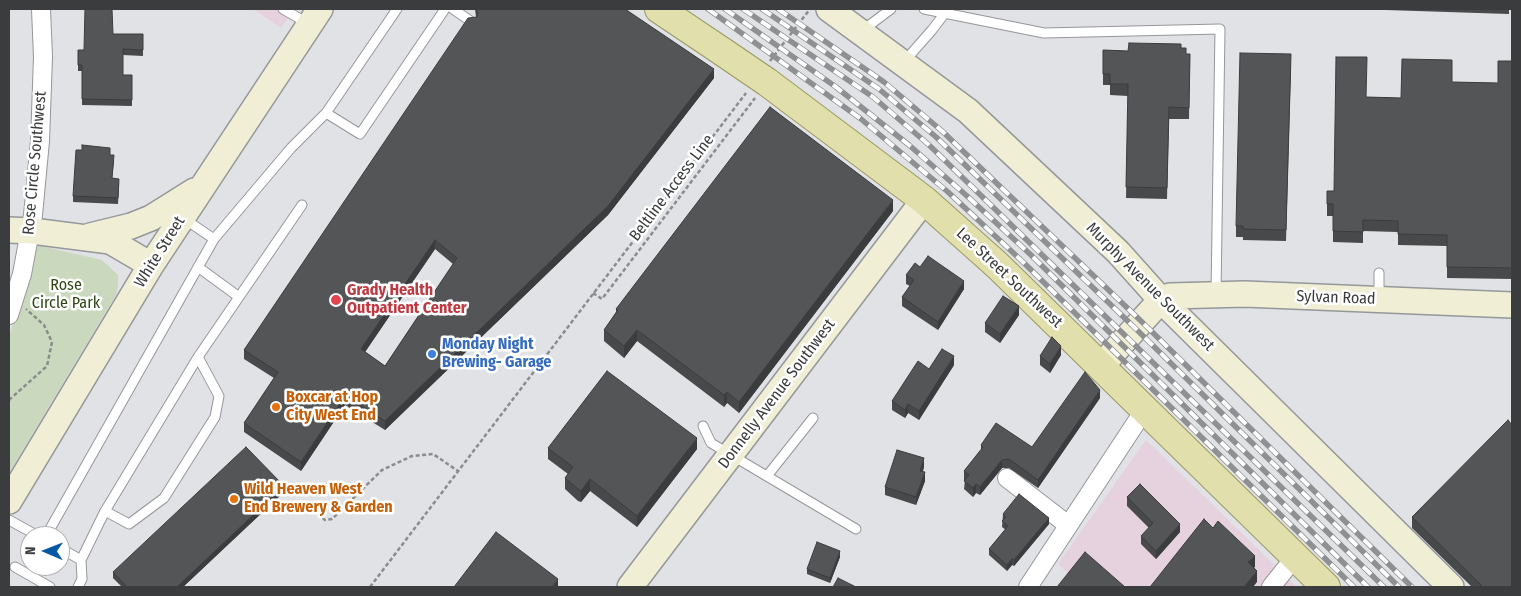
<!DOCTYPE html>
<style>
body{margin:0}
#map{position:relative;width:1521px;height:596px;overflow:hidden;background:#e0e2e5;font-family:"Fira Sans Condensed",sans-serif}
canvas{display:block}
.frame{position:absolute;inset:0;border:10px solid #3b3c3d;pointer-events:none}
.north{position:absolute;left:20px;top:526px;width:50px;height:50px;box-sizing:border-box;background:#fff;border:1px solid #b1b1b1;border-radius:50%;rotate:271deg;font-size:14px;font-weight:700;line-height:20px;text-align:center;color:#3b3c3d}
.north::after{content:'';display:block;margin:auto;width:18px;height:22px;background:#0357a5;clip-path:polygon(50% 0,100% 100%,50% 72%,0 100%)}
</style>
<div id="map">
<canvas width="1521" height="596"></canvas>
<div class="frame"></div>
<div class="north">N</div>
</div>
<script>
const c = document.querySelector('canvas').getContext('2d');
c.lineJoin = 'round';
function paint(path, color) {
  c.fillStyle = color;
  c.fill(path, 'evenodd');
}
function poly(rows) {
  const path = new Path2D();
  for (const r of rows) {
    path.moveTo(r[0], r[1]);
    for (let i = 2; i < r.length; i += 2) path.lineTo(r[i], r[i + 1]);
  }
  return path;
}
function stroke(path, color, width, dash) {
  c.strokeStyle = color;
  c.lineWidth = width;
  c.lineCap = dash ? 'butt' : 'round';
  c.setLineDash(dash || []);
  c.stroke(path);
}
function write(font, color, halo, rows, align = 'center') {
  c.font = font + ' "Fira Sans Condensed",sans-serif';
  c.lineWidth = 5;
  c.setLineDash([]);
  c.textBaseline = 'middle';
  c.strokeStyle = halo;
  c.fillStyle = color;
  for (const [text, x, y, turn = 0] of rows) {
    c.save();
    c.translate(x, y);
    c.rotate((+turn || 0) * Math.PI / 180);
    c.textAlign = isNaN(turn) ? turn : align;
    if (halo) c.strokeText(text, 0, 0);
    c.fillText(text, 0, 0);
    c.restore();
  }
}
paint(poly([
 [253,9,295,9,281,28],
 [1146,440,1297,587,1082,587,1058,564]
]), '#e6d1df');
paint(poly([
 [37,245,102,260,118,275,118,285,116,295,9,473,9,337]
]), '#cad9be');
const lane = poly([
 [283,9,309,24],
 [453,9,472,22],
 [924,9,1044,33,1220,29,1216,294],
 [863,30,891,9],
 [903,63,932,30,945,13],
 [326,113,360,134,445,9],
 [183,218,214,239],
 [1379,273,1379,297],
 [239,297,302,205],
 [703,426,711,443,856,529],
 [767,476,813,418],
 [105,511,129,524,164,498,215,417,219,396,198,357,239,297,198,267],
 [9,520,38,536],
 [46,536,214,239,291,148,326,113,397,9],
 [60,548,81,560],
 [15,567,50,587],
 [78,587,82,579,81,560,105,511,198,357]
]);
const street = poly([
 [9,315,22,274,33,215,40,141,43,57,41,9],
 [1007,478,1068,525],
 [1028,587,1145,409],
 [1271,587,1295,557]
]);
const secondary = poly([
 [829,9,968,111,1118,252,1161,300,1451,587],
 [9,230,32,231,110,241,151,265],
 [90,236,131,226,151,218,194,191],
 [1101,366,1161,300,1170,296,1245,294,1512,305],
 [9,501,151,265,320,9],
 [630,587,924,200]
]);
const primary = poly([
 [659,9,723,52],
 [767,82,924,200,997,265,1326,587]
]);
stroke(lane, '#95979a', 11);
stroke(street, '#95979a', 20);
stroke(secondary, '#95979a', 28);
stroke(primary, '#9a9961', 30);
stroke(poly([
 [770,61,810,9],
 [593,293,602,299,755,98],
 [9,400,47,366,52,342,44,325,26,309],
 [308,505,325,520,332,519,382,470,412,456,433,454,458,471],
 [370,587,746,93]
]), '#8a8c8e', 2.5, [4, 2.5]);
stroke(lane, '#fff', 9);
stroke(street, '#fff', 18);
stroke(secondary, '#f0efd5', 25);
stroke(primary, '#e1e0ac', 28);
const rail = poly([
 [708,9,861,119,948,192,1023,262,1354,587],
 [725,9,836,87,909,145,967,196,1031,255,1368,587],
 [743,9,873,97,929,145,1384,587],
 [762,9,879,89,936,137,1135,328,1399,587],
 [778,9,884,82,942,131,1141,321,1412,587]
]);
stroke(rail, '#8f9092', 5.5);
stroke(rail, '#fff', 4, [11]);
const primaryBridge = poly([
 [723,52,767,82]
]);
stroke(primaryBridge, '#9a9961', 30, []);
stroke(primaryBridge, '#e1e0ac', 28);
paint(poly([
 [475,9,625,9,714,78,608,215,385,430,345,405,301,471,244,432,244,423,274,378,244,359,244,350,476,17],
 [435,249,453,264,385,366,365,352],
 [1355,9,1509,9,1509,14],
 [113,34,143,34,143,56,123,55,123,75,132,75,132,106,82,105,82,71,78,71,78,50,84,50],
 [1181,48,1186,54,1190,54,1189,119,1169,119,1167,199,1126,198,1128,96,1110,95,1110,85,1103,85,1103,50,1128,51],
 [1512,61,1512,279,1447,278,1447,246,1398,245,1398,232,1363,231,1363,243,1333,242,1333,216,1327,216,1327,191,1334,191,1366,97,1401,98,1452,82,1498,83],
 [1291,65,1286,241,1243,240,1243,237,1236,237,1236,226],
 [110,155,114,161,112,178,119,185,118,204,73,202,73,196],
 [893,211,739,413,727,403,724,407,637,341,624,358,604,341,604,330,616,312,616,309],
 [920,267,964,289,938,330,902,306,902,297,910,286,906,284,906,275],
 [1019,315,1000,343,985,332,985,323],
 [1061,355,1050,373,1040,365,1040,356],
 [954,365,919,420,908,413,905,418,892,410,892,401,929,369],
 [1100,398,1038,488,1009,468,1002,468,980,495,976,493,973,497,964,489,965,480,964,480,964,471,981,451,981,445,1032,447],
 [548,448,697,449,637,527,590,491,581,502,578,501,565,489,565,478,568,474,548,459],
 [924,467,923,471,925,481,916,505,885,495,885,487],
 [284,492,183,587,122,587,113,578,113,572],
 [1127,497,1180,532,1156,559,1141,544,1141,536,1149,528,1127,506],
 [1003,514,1049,524,1014,566,1012,565,1007,571,989,555,989,549,1006,530,1002,527],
 [1412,517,1512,587,1472,587,1412,528],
 [840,557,830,583,807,574,807,569]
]), '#47494b');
paint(poly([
 [714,69,714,78,608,215,385,430,385,421],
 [893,200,893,211,739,413,739,402],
 [435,240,435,249,361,358,361,349],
 [964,281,964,289,938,330,938,322],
 [1019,306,1019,315,1000,343,1000,334],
 [637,330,637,341,624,358,624,346],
 [1061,346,1061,355,1050,373,1050,364],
 [954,356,954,365,919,420,919,411],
 [1100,390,1100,398,1038,488,1038,480],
 [727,392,727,403,724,407,724,395],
 [345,396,345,405,301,471,301,462],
 [908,404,908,413,905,418,905,410],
 [697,438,697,449,637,527,637,516],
 [924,458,924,467,920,479,920,471],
 [1002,460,1002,468,980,495,980,487],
 [925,472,925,481,916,505,916,497],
 [590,479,590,491,581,502,581,491],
 [976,484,976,493,973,497,973,488],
 [284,486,284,492,183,587,177,587],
 [1049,518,1049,524,1014,566,1014,560],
 [1180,524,1180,532,1156,559,1156,551],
 [840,551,840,557,830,583,830,578],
 [1255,556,1255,567,1248,573,1248,562],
 [1012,559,1012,565,1007,571,1007,565],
 [1257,571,1257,582,1253,587,1244,587],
 [558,579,558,587,552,587]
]), '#3a3c3d');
const building = poly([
 [85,9,112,9,113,34,143,34,143,50,123,49,123,75,132,75,132,100,82,99,82,65,78,65,78,50,84,50,85,9],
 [476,9,625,9,714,69,608,206,385,421,345,396,301,462,244,423,278,372,244,350,468,18,477,17,478,13,476,9],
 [435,240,457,258,385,366,361,349,435,240],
 [1129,43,1181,44,1181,48,1186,48,1186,54,1190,54,1189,108,1169,107,1167,188,1126,187,1128,84,1110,84,1110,74,1103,74,1103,50,1128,51,1129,43],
 [1240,53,1291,54,1286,230,1243,229,1243,226,1236,226,1240,53],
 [1336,57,1367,57,1366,97,1401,98,1402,59,1452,60,1452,82,1498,83,1498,61,1512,61,1512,268,1447,267,1447,235,1398,234,1398,221,1363,220,1363,232,1333,231,1333,204,1327,204,1327,191,1334,191,1336,57],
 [770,107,893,200,739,402,727,392,724,395,637,330,624,346,604,330,618,310,616,309,770,107],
 [82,145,110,148,110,155,114,155,112,178,119,179,118,198,73,196,76,150,82,150,82,145],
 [928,256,964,281,938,322,902,297,914,280,906,275,915,263,920,267,928,256],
 [1003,296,1019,306,1000,334,985,323,1003,296],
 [1052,337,1061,346,1050,364,1040,356,1052,337],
 [942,349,954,356,919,411,908,404,905,410,892,401,918,361,929,369,942,349],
 [607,371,697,438,637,516,590,479,581,491,578,489,565,478,573,467,548,448,607,371],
 [1085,372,1100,390,1038,480,1009,459,1002,460,980,487,976,484,973,488,964,481,969,475,964,471,983,447,981,445,996,423,1032,447,1085,372],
 [1508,420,1512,425,1512,587,1483,587,1412,517,1508,420],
 [246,447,284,486,177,587,127,587,113,572,246,447],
 [897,450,924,458,920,471,925,472,916,497,885,487,897,450],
 [1140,484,1180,524,1156,551,1141,536,1153,523,1127,497,1140,484],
 [1019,494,1049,518,1014,560,1012,559,1007,565,989,549,1008,526,1002,521,1006,517,1003,514,1019,494],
 [1204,519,1213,528,1218,521,1255,556,1248,562,1257,571,1244,587,1150,587,1204,519],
 [496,532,558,579,552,587,454,587,496,532],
 [817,542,840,551,830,578,807,569,817,542],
 [1085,552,1125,587,1057,587,1085,552],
 [838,578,856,587,833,587,838,578]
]);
paint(building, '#535557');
stroke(building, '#3a3c3d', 1);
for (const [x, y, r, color] of [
 [336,300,6,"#e0444e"],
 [432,354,5,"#3f7fe0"],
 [276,407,5,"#e8710a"],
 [234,499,5,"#e8710a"]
]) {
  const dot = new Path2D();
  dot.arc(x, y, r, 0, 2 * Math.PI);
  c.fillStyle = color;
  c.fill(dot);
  stroke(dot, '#fff', 2);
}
write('16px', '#3b3c3d', '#fff', [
 ["Rose Circle Southwest",35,163,-85],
 ["Beltline Access Line",672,188,-53],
 ["White Street",160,252,-58],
 ["Lee Street Southwest",1009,278,43],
 ["Murphy Avenue Southwest",1150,287,45],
 ["Sylvan Road",1336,298,2],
 ["Donnelly Avenue Southwest",777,394,-53]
]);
write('16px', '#2f4615', '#fff', [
 ["Rose",66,286],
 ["Circle Park",66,304]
]);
write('bold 16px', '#be3a42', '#fff', [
 ["Grady Health",347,291],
 ["Outpatient Center",347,309]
], 'left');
write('bold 16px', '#366cbe', '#fff', [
 ["Monday Night",442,345],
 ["Brewing- Garage",442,363]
], 'left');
write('bold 16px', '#c56008', '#fff', [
 ["Boxcar at Hop",286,398],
 ["City West End",286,416],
 ["Wild Heaven West",244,490],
 ["End Brewery & Garden",244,508]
], 'left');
</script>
